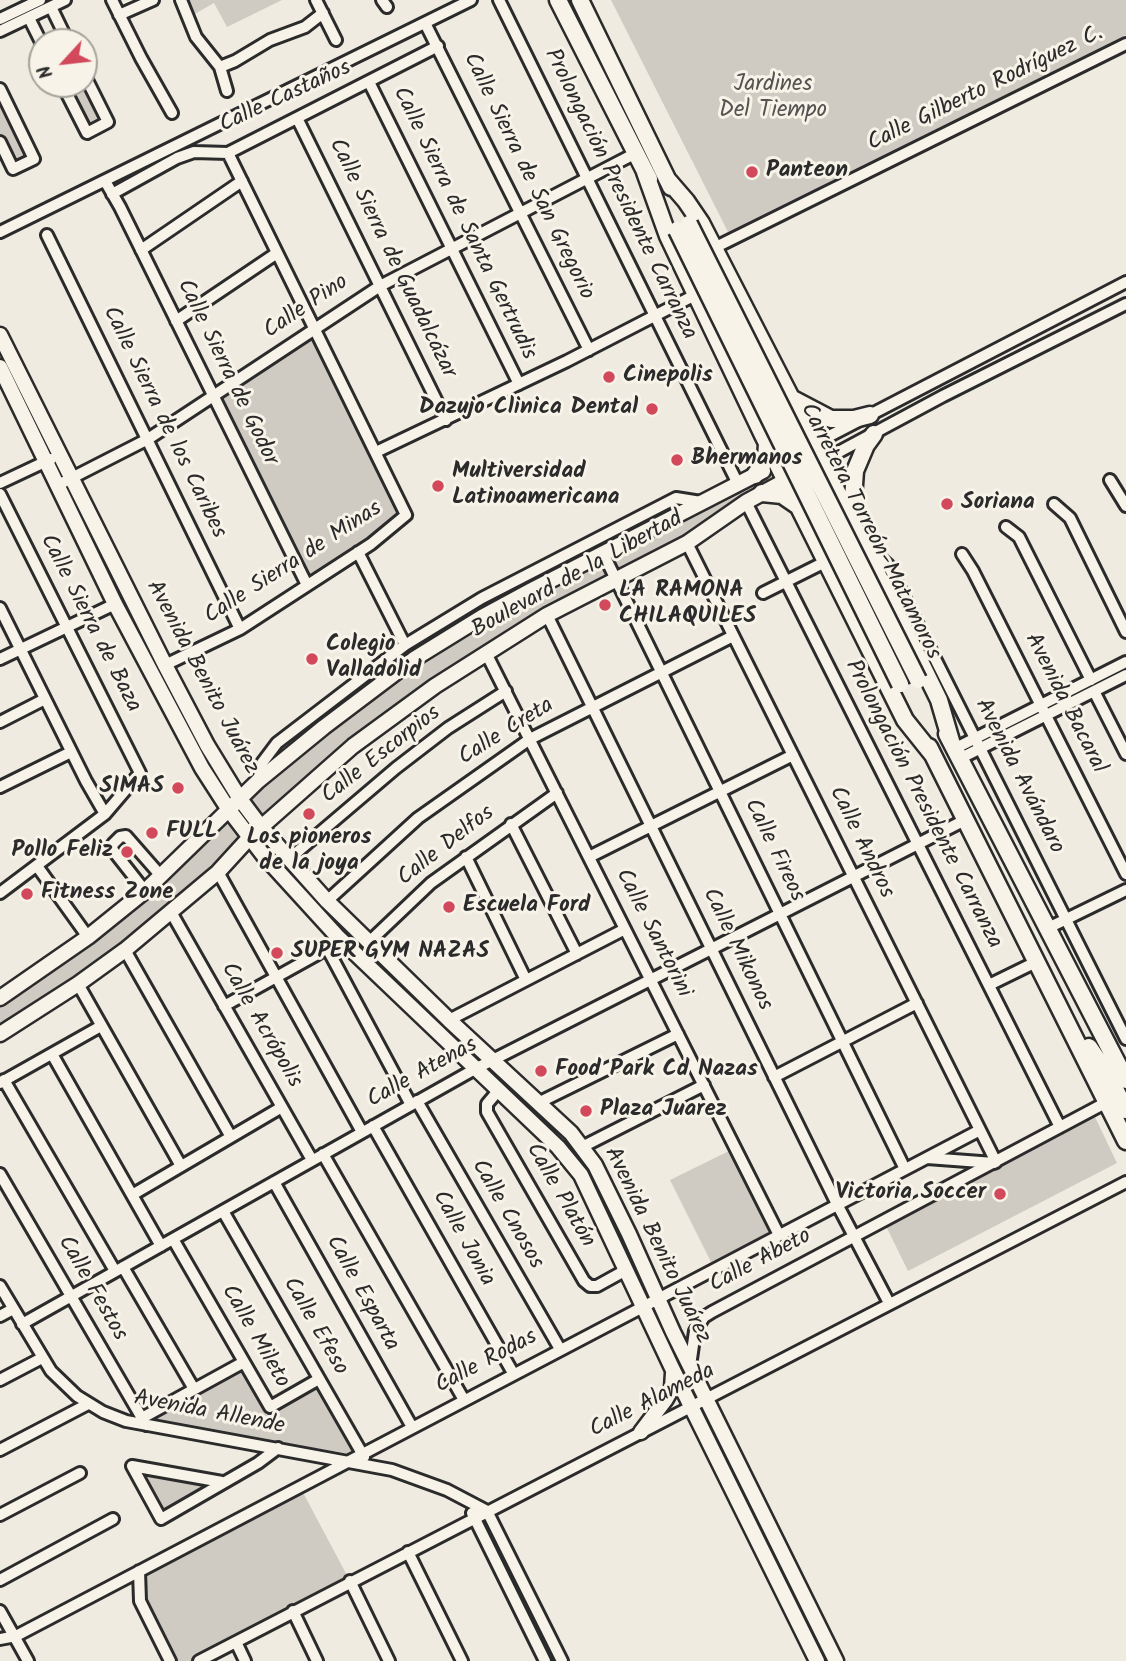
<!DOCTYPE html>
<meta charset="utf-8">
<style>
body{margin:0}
#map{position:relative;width:1126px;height:1661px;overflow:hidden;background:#efebe0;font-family:Kalam,sans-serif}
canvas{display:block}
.north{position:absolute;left:28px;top:28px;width:70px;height:70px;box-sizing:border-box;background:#f7f3e8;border:2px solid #a5a39c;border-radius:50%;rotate:243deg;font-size:19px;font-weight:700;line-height:28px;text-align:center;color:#2b2b2b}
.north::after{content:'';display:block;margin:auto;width:24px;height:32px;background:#d1495b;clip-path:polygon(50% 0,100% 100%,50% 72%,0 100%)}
</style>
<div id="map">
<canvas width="1126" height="1661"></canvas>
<div class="north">N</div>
</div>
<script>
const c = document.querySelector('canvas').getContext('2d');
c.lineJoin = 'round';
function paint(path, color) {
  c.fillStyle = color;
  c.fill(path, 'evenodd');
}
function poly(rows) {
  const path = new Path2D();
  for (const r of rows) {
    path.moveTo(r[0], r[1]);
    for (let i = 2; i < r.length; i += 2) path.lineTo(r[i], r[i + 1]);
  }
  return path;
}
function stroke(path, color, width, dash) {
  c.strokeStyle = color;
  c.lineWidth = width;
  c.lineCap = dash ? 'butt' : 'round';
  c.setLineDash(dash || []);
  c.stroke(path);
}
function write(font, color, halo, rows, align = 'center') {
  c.font = font + ' Kalam,sans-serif';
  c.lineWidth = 6;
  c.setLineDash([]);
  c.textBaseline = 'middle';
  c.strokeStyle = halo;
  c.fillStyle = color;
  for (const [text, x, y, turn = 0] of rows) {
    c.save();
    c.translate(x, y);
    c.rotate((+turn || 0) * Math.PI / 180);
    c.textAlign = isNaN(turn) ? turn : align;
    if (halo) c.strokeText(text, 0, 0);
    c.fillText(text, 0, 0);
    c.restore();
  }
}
paint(poly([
 [186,0,282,0,227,27,214,3,193,15],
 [611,0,1126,0,1126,35,728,232],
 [64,84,84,84,106,121,87,131],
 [0,93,32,159,14,167,0,139],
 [310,335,400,514,308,579,222,400],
 [776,468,782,478,665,549,648,554,519,626,263,818,250,799,312,743,397,677,451,641,643,539,646,545,649,543,644,533],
 [229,820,242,837,171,902,89,967,0,1027,0,1002,136,906],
 [1094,1115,1117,1163,908,1271,886,1226],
 [729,1151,770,1232,711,1262,670,1180],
 [245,1360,274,1408,320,1383,359,1452,351,1454,149,1421],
 [134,1467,220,1482,161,1517],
 [300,1487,350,1581,197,1661,172,1661,142,1601,140,1572]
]), '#cfcbc2');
const minor = poly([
 [112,0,141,58,172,113],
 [181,0,196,37,220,67,227,91],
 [316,0,336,40],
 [382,0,387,7],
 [499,0,738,484],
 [51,7,68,42],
 [119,15,153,0],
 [29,18,42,44],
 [0,19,40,0],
 [425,23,589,350],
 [0,31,65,0],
 [220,67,235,61,270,40,305,27,323,13],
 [369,82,519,384],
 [62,84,87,133,108,122,84,74],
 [0,89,34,159,13,169,0,142],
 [297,118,446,420],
 [105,181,120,207,307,585],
 [112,194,177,158,194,152,228,153,438,46],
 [0,232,471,0],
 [47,235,240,629],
 [714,248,1126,44],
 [141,250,242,181],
 [176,321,277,253],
 [814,444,1126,282],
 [376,452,567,361,695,295],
 [822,461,943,396,1126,304],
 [1110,480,1126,506],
 [0,483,51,459],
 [58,485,148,439,380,286,636,153],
 [0,494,140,773,105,814,0,893],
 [746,502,1060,1127],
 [1054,504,1070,518,1126,632],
 [1006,527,1019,537,1091,680],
 [687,543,996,1162],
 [866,545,888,565,1126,1039],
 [358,552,405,645],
 [603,553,905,1169],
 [962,554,973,571,1126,874],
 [763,593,827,561],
 [0,608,86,781,105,814],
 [547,615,837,1204,889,1303],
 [486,653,779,1235],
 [0,659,115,604],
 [165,665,240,629,371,544,406,515,228,153],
 [1094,691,1126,754],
 [0,722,45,699],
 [954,749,1126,662],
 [959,759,1126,675],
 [258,781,262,763,277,743,405,645,482,598,676,498,701,502],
 [0,787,71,752],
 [511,824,577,954],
 [466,857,526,980],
 [589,857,793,755],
 [289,859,396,768,448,728,506,691],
 [37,866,88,937],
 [218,872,362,1132],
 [145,891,112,849,113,844,120,837,126,836,161,876],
 [327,901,418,818,530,739,733,636],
 [171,912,312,1160],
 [1046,929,1126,890],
 [369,942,431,883,557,793],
 [327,948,411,1105],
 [125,950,231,1137],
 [78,984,181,1166],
 [989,985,1036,962],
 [224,1006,316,955,327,948,337,936],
 [449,1020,625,929],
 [52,1054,161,1246],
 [774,1077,917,1003],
 [4,1080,115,1271],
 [0,1083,101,1026],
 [498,1091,487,1104,487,1112,584,1281,590,1286,597,1286,626,1270],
 [417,1101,560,1349],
 [538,1103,678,1034],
 [373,1126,513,1373],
 [582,1147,704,1085],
 [323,1154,464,1400],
 [927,1158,994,1163],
 [0,1174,146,1425],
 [274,1182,412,1427],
 [132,1195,282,1107],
 [223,1211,364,1457],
 [173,1239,270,1407,319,1379],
 [123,1267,194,1389],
 [0,1286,51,1371,77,1396,103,1412,126,1421,392,1470,447,1490,487,1511,562,1661],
 [0,1316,13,1309],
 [22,1324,475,1069,965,820],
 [690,1366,695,1331,704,1317,712,1312,1107,1102],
 [0,1380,42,1358],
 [142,1418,244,1362],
 [0,1450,88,1404],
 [132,1466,161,1519,258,1463,278,1448],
 [132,1466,222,1482],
 [472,1513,545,1661],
 [0,1515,80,1473],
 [408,1552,462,1661],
 [139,1571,140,1601,170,1661],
 [0,1580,113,1519],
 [350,1581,389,1661],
 [0,1611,28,1661],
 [293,1611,317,1661],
 [0,1639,16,1636,980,1130],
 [236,1642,245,1661],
 [199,1661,1126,1182]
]);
const major = poly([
 [0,335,165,665,207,745,240,799,261,827,327,901,449,1020,571,1133,595,1165,629,1234,673,1332,836,1661],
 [0,367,115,604,202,768,229,810,264,856,337,936,558,1147,581,1175,672,1368,817,1661],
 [0,998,88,937,145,891,258,781,324,727,414,659,482,617,530,591,763,471],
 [0,1034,78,984,125,950,218,872,250,837,353,746,435,686,547,615,687,543,746,502,794,476],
 [641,1432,666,1399,672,1388,673,1373]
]);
const highway = poly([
 [558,0,649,179],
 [580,0,671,187],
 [645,172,668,236,763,435,905,720,933,755],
 [667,179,686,201,701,223,791,398,939,700,951,741],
 [791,398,831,419,854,419,870,415],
 [755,475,766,459,767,444],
 [762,493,782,495,798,506],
 [855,518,853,499,855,471,866,445,874,434],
 [947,734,1126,1080],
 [929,747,1126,1141],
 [1089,1047,1106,1072,1126,1110]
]);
stroke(minor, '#2b2b2b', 16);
stroke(major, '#2b2b2b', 19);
stroke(highway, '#2b2b2b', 21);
stroke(minor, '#f7f3e8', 10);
stroke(major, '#f7f3e8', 14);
stroke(highway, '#f7f3e8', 16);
const highwayBridge = poly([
 [689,224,918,680],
 [677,230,900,684]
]);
stroke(highwayBridge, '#2b2b2b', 21, []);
stroke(highwayBridge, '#f7f3e8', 16);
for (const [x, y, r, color] of [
 [752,172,7,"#d1495b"],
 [609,377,7,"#d1495b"],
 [652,409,7,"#d1495b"],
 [677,460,7,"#d1495b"],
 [438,486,7,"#d1495b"],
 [947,504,7,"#d1495b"],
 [605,605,7,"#d1495b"],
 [312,659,7,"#d1495b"],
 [178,788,7,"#d1495b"],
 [309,814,7,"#d1495b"],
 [152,833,7,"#d1495b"],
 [127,852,7,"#d1495b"],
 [27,894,7,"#d1495b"],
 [449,907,7,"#d1495b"],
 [277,953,7,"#d1495b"],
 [541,1071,7,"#d1495b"],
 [586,1111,7,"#d1495b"],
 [1000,1194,7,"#d1495b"]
]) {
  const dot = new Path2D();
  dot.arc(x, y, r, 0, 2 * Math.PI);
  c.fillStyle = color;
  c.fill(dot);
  stroke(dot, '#f7f3e8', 2.5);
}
write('23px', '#545351', '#f7f3e8', [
 ["Jardines",773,86],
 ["Del Tiempo",773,112]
]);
write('23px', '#2b2b2b', '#f7f3e8', [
 ["Calle Gilberto Rodríguez C.",986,90,-26],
 ["Calle Castaños",286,98,-25],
 ["Calle Sierra de San Gregorio",527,177,64],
 ["Prolongación Presidente Carranza",619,195,64],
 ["Calle Sierra de Santa Gertrudis",463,224,64],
 ["Calle Sierra de Guadalcázar",391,259,64],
 ["Calle Pino",307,308,-34],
 ["Calle Sierra de Godor",226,373,64],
 ["Calle Sierra de los Caribes",163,423,64],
 ["Carretera Torreón-Matamoros",869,532,63],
 ["Calle Sierra de Minas",294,564,-33],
 ["Boulevard de la Libertad",578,576,-29],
 ["Calle Sierra de Baza",89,624,63],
 ["Avenida Benito Juárez",201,678,62],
 ["Avenida Bacaral",1064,704,63],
 ["Calle Creta",507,733,-32],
 ["Calle Escorpios",382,756,-38],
 ["Avenida Avándaro",1018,777,63],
 ["Prolongación Presidente Carranza",922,805,63],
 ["Calle Andros",860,843,64],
 ["Calle Delfos",447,847,-38],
 ["Calle Fireos",773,851,64],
 ["Calle Santorini",652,934,63],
 ["Calle Mikonos",736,950,64],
 ["Calle Acrópolis",260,1026,60],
 ["Calle Atenas",423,1074,-29],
 ["Calle Platón",559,1196,60],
 ["Calle Cnosos",506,1215,60],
 ["Calle Jonia",462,1239,61],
 ["Avenida Benito Juárez",656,1246,64],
 ["Calle Abeto",761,1262,-28],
 ["Calle Festos",91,1289,60],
 ["Calle Esparta",361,1294,61],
 ["Calle Efeso",314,1327,60],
 ["Calle Mileto",254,1337,60],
 ["Calle Rodas",487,1363,-28],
 ["Calle Alameda",653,1402,-27],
 ["Avenida Allende",209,1414,11]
]);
write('bold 23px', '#2b2b2b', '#f7f3e8', [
 ["Panteon",766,172],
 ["Cinepolis",623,377],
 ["Dazujo Clinica Dental",638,409,"right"],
 ["Bhermanos",691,460],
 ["Multiversidad",452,473],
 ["Latinoamericana",452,499],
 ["Soriana",961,504],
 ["LA RAMONA",619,592],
 ["CHILAQUILES",619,618],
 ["Colegio",326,646],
 ["Valladolid",326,672],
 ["SIMAS",164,788,"right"],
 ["FULL",166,833],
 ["Los pioneros",309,839,"center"],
 ["de la joya",309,865,"center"],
 ["Pollo Feliz",113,852,"right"],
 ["Fitness Zone",41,894],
 ["Escuela Ford",463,907],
 ["SUPER GYM NAZAS",291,953],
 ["Food Park Cd Nazas",555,1071],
 ["Plaza Juarez",600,1111],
 ["Victoria Soccer",986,1194,"right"]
], 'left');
</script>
